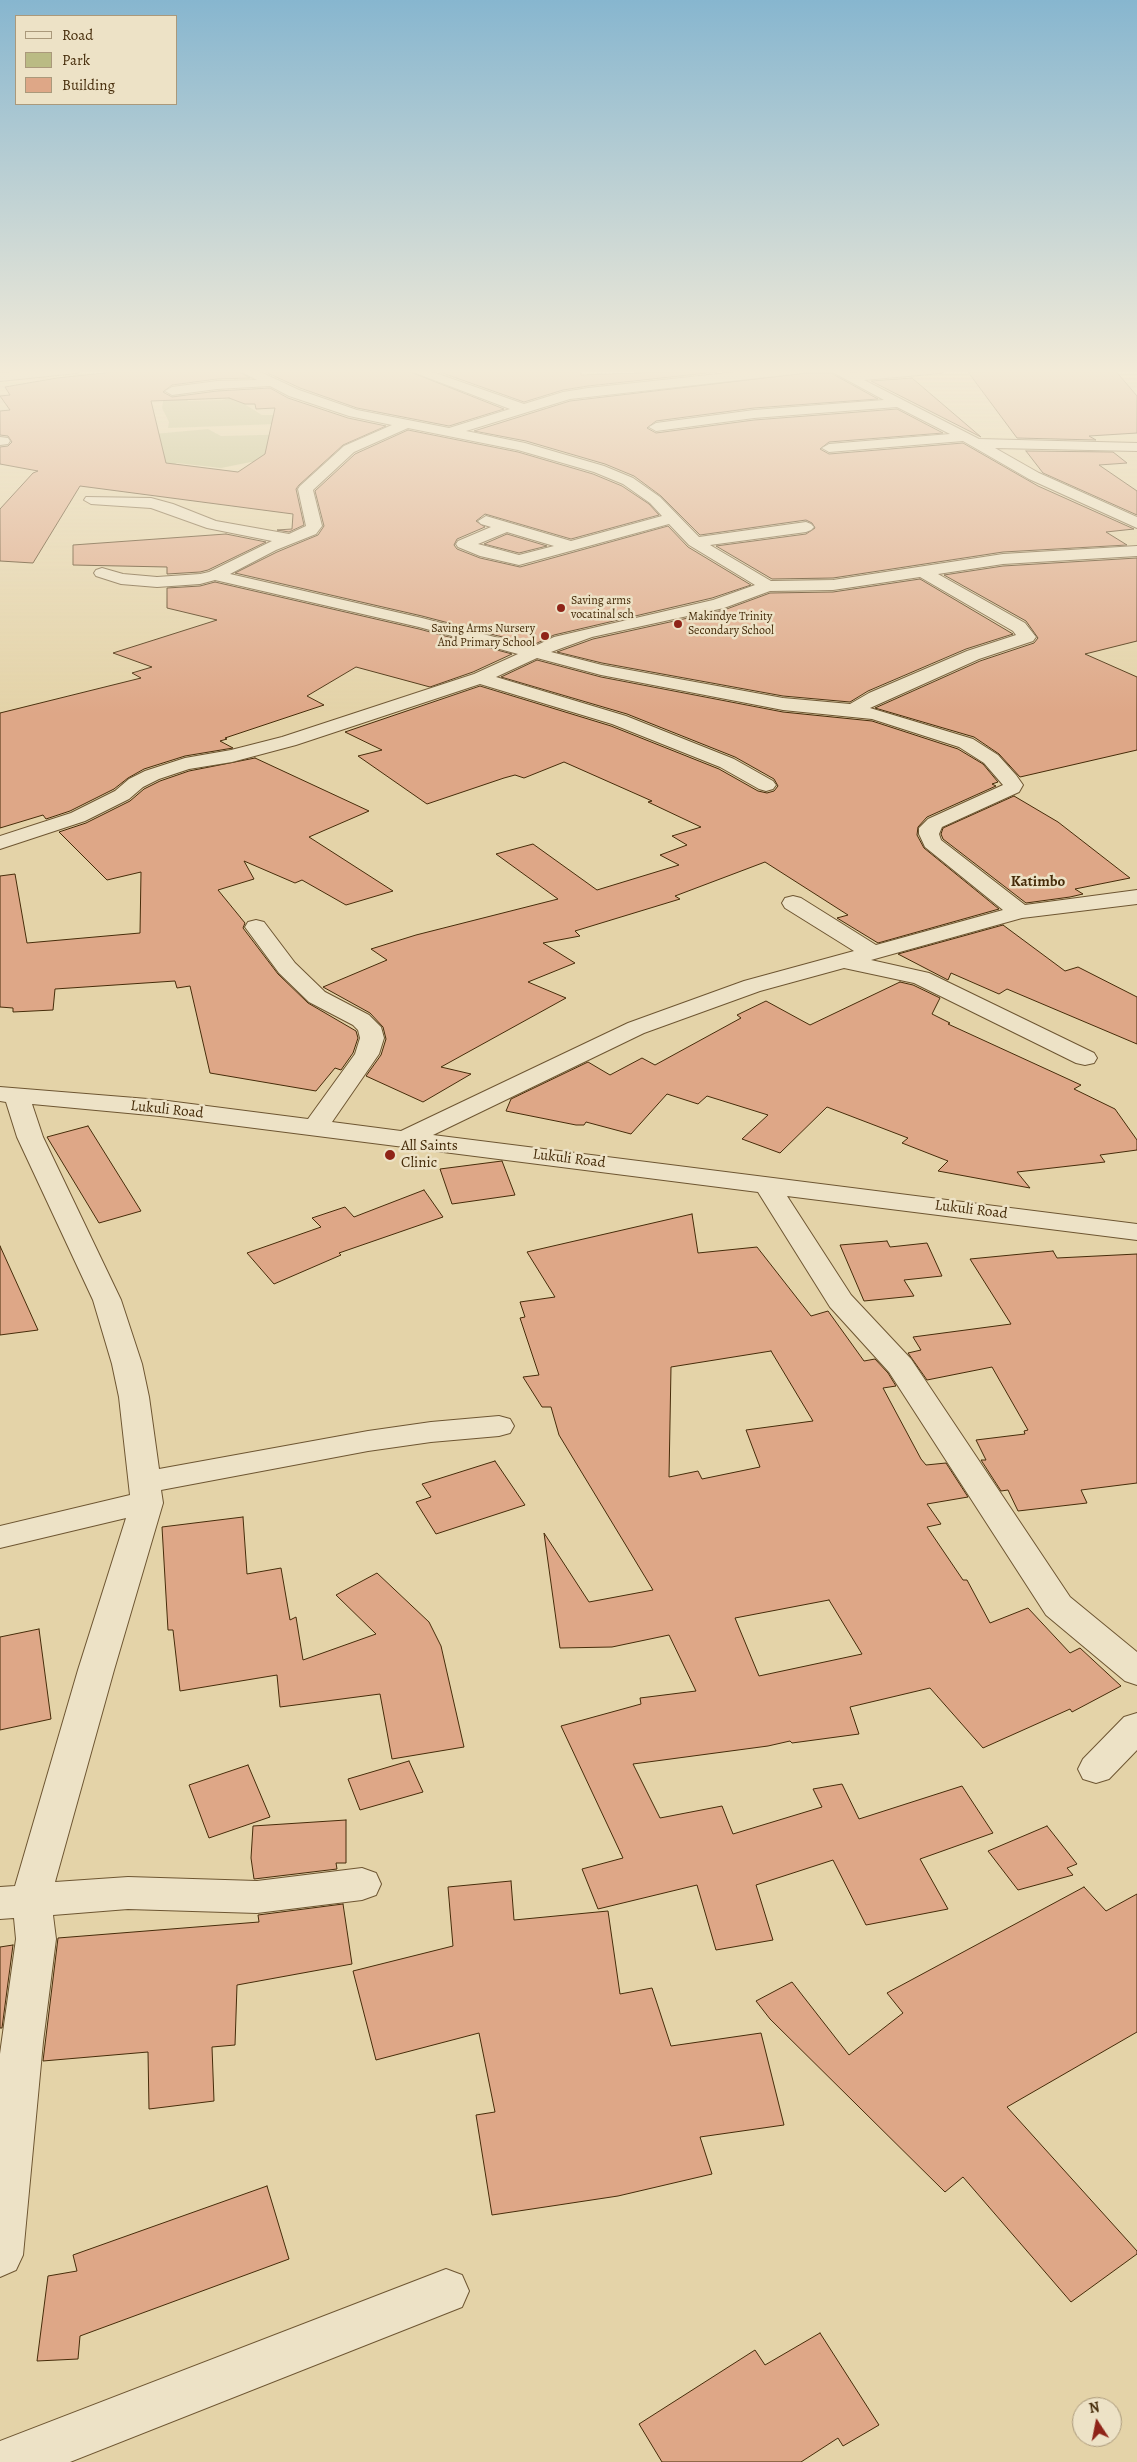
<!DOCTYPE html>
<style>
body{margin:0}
#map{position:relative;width:1137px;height:2462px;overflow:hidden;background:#e4d3a8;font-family:Alegreya,serif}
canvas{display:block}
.legend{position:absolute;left:15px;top:15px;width:162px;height:90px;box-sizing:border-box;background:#ede2c6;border:1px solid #aa997b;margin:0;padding:6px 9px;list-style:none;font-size:15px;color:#462c0a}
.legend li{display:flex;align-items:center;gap:10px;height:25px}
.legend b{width:25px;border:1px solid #aa997b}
.north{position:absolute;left:1072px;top:2397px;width:50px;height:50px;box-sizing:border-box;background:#ede2c6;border:1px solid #aa997b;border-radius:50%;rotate:349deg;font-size:14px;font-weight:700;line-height:20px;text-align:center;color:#462c0a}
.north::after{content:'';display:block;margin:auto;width:18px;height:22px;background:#8f2418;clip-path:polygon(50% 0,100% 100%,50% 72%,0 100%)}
</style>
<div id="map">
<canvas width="1137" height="2462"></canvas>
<ul class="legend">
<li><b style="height:6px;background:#ede2c6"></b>Road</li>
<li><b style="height:14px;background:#babb84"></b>Park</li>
<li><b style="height:14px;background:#dea787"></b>Building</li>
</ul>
<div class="north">N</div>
</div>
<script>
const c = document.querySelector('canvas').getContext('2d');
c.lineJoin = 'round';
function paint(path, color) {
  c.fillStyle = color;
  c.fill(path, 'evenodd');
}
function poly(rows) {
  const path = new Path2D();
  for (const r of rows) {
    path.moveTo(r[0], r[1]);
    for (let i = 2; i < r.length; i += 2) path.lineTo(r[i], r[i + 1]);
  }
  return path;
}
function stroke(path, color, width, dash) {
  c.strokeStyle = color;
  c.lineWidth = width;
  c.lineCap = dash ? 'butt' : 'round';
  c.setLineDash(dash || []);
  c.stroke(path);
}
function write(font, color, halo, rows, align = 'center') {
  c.font = font + ' Alegreya,serif';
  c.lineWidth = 5;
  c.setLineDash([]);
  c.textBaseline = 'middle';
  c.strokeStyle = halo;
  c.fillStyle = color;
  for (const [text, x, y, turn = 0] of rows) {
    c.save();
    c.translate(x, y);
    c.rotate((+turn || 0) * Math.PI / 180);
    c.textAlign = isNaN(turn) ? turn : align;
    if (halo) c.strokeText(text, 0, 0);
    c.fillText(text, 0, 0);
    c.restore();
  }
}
paint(poly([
 [184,391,188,401,223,400,233,397,244,402,246,405,262,415,281,415,278,424,168,428,169,422,162,408,164,395],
 [208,429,221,436,298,434,316,462,251,462,221,468,177,463,155,474,132,436]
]), '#babb84');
const building = poly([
 [111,369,234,369,250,378,217,379,172,385,163,392,172,397,217,391,270,388,288,398,348,418,386,426,343,445,299,485,296,489,304,525,289,532,277,530,292,529,293,514,80,486,33,563,0,561,0,509,33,473,38,471,0,464,0,447,8,446,12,442,8,436,0,435,0,411,10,410,0,396,10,395,5,387,57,378,113,372,111,369],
 [229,398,245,404,255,404,256,409,275,408,265,454,238,472,166,463,151,401,229,398],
 [259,369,403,369,504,409,449,426,357,408,300,388,259,369],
 [431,369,580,369,581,375,744,369,588,386,563,390,524,402,431,369],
 [1046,369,1114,369,1137,396,1137,433,1089,436,1096,440,1017,438,968,372,1047,371,1046,369],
 [806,373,831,373,878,399,754,408,656,421,647,428,656,433,754,420,897,409,943,433,829,442,820,449,829,454,963,443,1038,486,1134,529,1106,532,1127,545,1003,552,833,578,772,579,716,546,806,534,815,528,812,523,806,520,700,535,661,496,634,476,605,464,526,441,474,431,570,401,806,373],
 [912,378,981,437,871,381,912,378],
 [408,430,518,452,593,474,622,486,649,504,659,515,571,539,485,514,476,521,485,527,457,539,454,545,457,549,480,558,520,567,668,526,688,547,751,585,712,598,554,635,533,645,422,616,235,573,277,552,318,535,324,526,315,491,355,454,408,430],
 [1026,451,1113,452,1127,463,1099,465,1137,491,1137,515,1043,473,1026,451],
 [226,534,266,542,208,570,200,572,167,574,167,567,73,565,73,545,226,534],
 [507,534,547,546,519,553,484,544,507,534],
 [1137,558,1137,641,1085,654,1137,677,1137,750,1020,777,999,754,974,737,875,708,980,661,1034,643,1038,638,1026,621,944,575,1003,566,1137,558],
 [920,579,1013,634,966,649,868,691,850,702,783,696,602,663,557,652,593,639,724,610,770,593,833,592,920,579],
 [215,582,419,629,512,654,473,672,430,687,356,667,307,696,324,705,225,738,227,739,220,741,233,748,185,756,144,769,128,778,114,789,70,811,46,819,43,815,0,828,0,713,141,678,132,673,152,667,113,653,217,620,167,608,167,588,200,586,215,582],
 [537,660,601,677,783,712,872,721,958,749,983,764,998,782,992,784,996,786,927,817,918,827,917,835,924,848,999,909,878,943,837,918,848,915,765,862,675,896,680,899,575,931,580,936,543,943,575,963,528,982,566,998,441,1067,471,1074,423,1102,366,1076,381,1055,386,1039,383,1027,370,1013,323,987,387,960,371,949,416,935,558,899,496,854,533,844,597,890,679,865,660,855,687,845,672,836,701,827,648,802,652,801,564,762,524,778,515,775,504,778,427,804,358,756,382,750,345,732,480,686,611,726,719,769,758,791,767,793,774,791,778,786,774,779,735,757,627,714,501,677,537,660],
 [255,758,369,811,309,837,393,891,346,905,302,880,295,883,244,861,254,879,218,890,245,923,243,928,278,974,308,1003,356,1031,358,1038,353,1053,341,1070,335,1068,316,1091,210,1073,190,986,177,988,175,981,55,989,53,1010,13,1012,13,1008,0,1007,0,876,15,874,27,943,140,933,141,872,107,880,59,832,86,823,130,801,144,789,160,781,189,771,255,758],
 [1014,796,1058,822,1130,878,1075,889,1083,894,1070,897,1026,903,943,839,941,834,943,828,1014,796],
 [1003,925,1065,971,1078,967,1137,997,1137,1044,1007,989,999,994,951,973,948,980,898,954,1003,925],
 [900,982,913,985,940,998,932,1014,950,1023,948,1024,1081,1085,1074,1089,1115,1109,1137,1140,1137,1150,1100,1155,1105,1162,1017,1172,1030,1188,938,1171,948,1161,902,1143,908,1138,827,1107,780,1153,742,1139,768,1115,707,1096,698,1104,667,1094,631,1134,586,1122,584,1125,576,1125,506,1111,511,1099,588,1062,610,1075,642,1058,655,1065,741,1018,737,1015,766,1001,810,1025,900,982],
 [88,1126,141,1211,99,1223,47,1137,88,1126],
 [502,1161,515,1195,452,1204,440,1169,502,1161],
 [424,1190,443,1217,339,1253,341,1255,274,1284,247,1253,321,1227,312,1218,345,1207,354,1217,424,1190],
 [692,1214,698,1253,757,1247,811,1316,828,1311,864,1361,875,1359,888,1373,896,1386,883,1388,921,1459,926,1465,946,1463,968,1497,927,1504,941,1524,927,1527,963,1580,967,1580,990,1623,1028,1608,1070,1653,1080,1648,1121,1686,1072,1712,1070,1709,983,1748,930,1688,850,1707,859,1734,792,1743,790,1741,768,1746,633,1764,660,1818,722,1806,733,1834,822,1807,813,1789,842,1784,859,1819,962,1786,993,1833,920,1859,948,1909,866,1925,833,1860,756,1885,773,1940,716,1950,697,1885,598,1909,582,1869,623,1858,561,1726,641,1704,640,1698,696,1691,669,1635,612,1647,560,1648,544,1533,589,1602,653,1590,559,1435,551,1407,542,1407,523,1377,539,1375,520,1318,525,1317,520,1302,555,1297,527,1252,692,1214],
 [771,1351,813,1421,746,1430,760,1467,702,1479,698,1471,669,1477,671,1367,771,1351],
 [829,1600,862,1654,759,1676,735,1618,829,1600],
 [887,1241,890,1247,927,1243,942,1276,904,1280,914,1296,864,1301,840,1245,887,1241],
 [0,1246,38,1330,0,1335,0,1246],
 [1053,1251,1057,1258,1137,1254,1137,1483,1081,1490,1087,1503,1018,1511,1008,1490,1001,1491,981,1460,986,1460,976,1440,1025,1434,1024,1431,1028,1430,992,1367,927,1380,908,1353,921,1350,913,1337,1011,1324,970,1259,1053,1251],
 [495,1461,525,1505,436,1534,416,1502,431,1497,422,1484,495,1461],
 [243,1517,247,1574,281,1568,290,1620,296,1617,303,1660,376,1634,336,1595,377,1573,429,1622,441,1646,464,1747,392,1759,380,1694,280,1707,277,1675,180,1691,173,1630,168,1630,162,1527,243,1517],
 [39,1629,51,1719,0,1730,0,1637,39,1629],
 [409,1761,423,1792,360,1810,348,1779,409,1761],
 [248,1765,270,1817,209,1838,189,1785,248,1765],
 [346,1820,346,1863,336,1863,337,1869,254,1879,251,1858,253,1826,346,1820],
 [1047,1826,1077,1864,1067,1868,1073,1875,1018,1890,988,1851,1047,1826],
 [511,1881,514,1920,608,1911,620,1994,652,1988,671,2046,761,2033,784,2125,700,2137,712,2174,618,2196,492,2215,476,2115,495,2112,479,2033,376,2060,353,1971,453,1946,448,1887,511,1881],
 [1084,1887,1106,1911,1137,1894,1137,2032,1007,2107,1137,2251,1137,2254,1071,2302,963,2177,945,2192,770,2019,756,2001,792,1982,849,2055,903,2013,887,1993,1084,1887],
 [343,1904,352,1964,237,1985,235,2045,212,2047,214,2101,149,2109,148,2052,43,2061,58,1938,259,1922,258,1915,343,1904],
 [13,1945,2,2028,0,2028,0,1947,13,1945],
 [267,2186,289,2259,80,2336,78,2359,37,2361,48,2276,77,2271,73,2255,267,2186],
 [820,2333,879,2425,843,2446,838,2438,801,2462,662,2462,639,2424,755,2350,765,2365,820,2333]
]);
paint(building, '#dea787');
stroke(building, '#462c0a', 1);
const minor = poly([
 [46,369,83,369,77,373,0,381,0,373,46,369],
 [236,369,254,369,299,390,357,410,449,428,510,409,405,369,424,369,524,404,563,392,588,388,764,369,809,369,803,373,570,399,466,431,525,443,604,466,633,478,660,497,699,537,806,522,811,524,814,527,811,530,806,532,710,545,771,581,833,580,1003,554,1137,546,1137,556,1003,564,938,574,1025,623,1036,637,1033,641,979,659,870,708,973,739,998,755,1016,775,1023,785,1019,792,942,827,939,834,941,840,1025,905,1137,890,1137,904,1022,918,871,960,929,973,1094,1053,1097,1058,1094,1063,1085,1065,1076,1063,914,983,844,968,760,991,644,1033,433,1135,1137,1224,1137,1240,787,1196,851,1295,911,1359,1070,1597,1137,1652,1137,1685,1125,1681,1046,1615,889,1372,830,1307,758,1192,160,1116,32,1104,43,1137,121,1300,142,1364,149,1397,159,1469,368,1431,431,1422,499,1416,510,1419,514,1426,510,1433,499,1436,431,1442,368,1451,161,1490,163,1503,114,1670,55,1882,128,1877,257,1881,362,1868,376,1873,381,1884,376,1895,362,1900,257,1913,128,1909,53,1915,56,1939,43,2042,23,2255,16,2270,0,2277,0,2054,16,1939,14,1918,0,1919,0,1887,15,1886,78,1670,126,1518,0,1548,0,1526,130,1495,119,1397,112,1364,93,1300,17,1137,6,1102,0,1101,0,1087,160,1100,308,1119,355,1054,360,1038,358,1030,353,1025,309,1002,279,973,245,927,248,922,256,920,264,922,295,963,325,992,369,1015,381,1027,384,1038,379,1054,332,1122,401,1131,628,1023,744,981,854,951,785,908,782,903,785,898,793,896,801,898,876,945,1003,910,925,847,919,834,919,828,928,819,1003,785,984,763,959,747,872,719,783,710,601,675,537,658,496,677,626,716,734,759,773,781,776,785,773,789,766,791,759,789,720,767,612,724,480,684,296,745,232,762,189,769,159,779,143,787,129,799,85,821,0,849,0,836,71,813,115,791,129,779,145,771,185,758,231,750,282,737,474,674,518,654,419,627,215,580,200,584,157,587,121,584,96,576,94,573,96,570,102,568,123,574,157,577,200,574,209,572,272,541,207,528,151,508,91,504,84,500,86,497,151,498,173,504,216,521,289,534,306,526,298,489,300,486,344,446,392,425,349,416,289,396,270,386,217,389,172,395,165,391,172,387,217,381,257,380,236,369],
 [408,428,518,450,594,472,623,484,650,503,662,516,571,541,486,516,478,521,481,524,491,527,458,541,456,544,458,547,480,556,519,565,669,524,689,545,755,585,713,600,554,637,533,647,422,618,230,574,276,550,316,534,322,526,313,490,354,452,408,428],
 [507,532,554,546,519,555,478,544,507,532],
 [920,577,1013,631,1016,635,967,651,869,693,850,704,783,698,602,665,551,652,592,637,724,608,770,591,833,590,920,577],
 [827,369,843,369,851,373,893,369,947,369,941,373,864,380,979,439,1137,443,1137,451,995,448,1039,473,1137,517,1137,528,1029,479,963,441,829,452,822,448,829,444,950,434,897,407,754,418,656,431,649,427,656,423,754,410,884,400,827,369],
 [0,437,8,438,10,441,8,444,0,445,0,437],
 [1137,1713,1137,1750,1109,1779,1096,1783,1083,1779,1078,1769,1083,1759,1124,1717,1137,1713],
 [446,2269,462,2275,469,2291,462,2307,70,2462,0,2462,0,2441,446,2269]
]);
stroke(minor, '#6e5632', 2);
paint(minor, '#ede2c6');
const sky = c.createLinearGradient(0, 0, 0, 714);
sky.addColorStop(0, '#87b6cf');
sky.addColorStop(0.52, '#f3ebd8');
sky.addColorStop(1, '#f3ebd800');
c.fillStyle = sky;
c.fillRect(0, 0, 1137, 714);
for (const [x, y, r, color] of [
 [561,608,5,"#8f2418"],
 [678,624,5,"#8f2418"],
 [545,636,5,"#8f2418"],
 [390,1155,6,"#8f2418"]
]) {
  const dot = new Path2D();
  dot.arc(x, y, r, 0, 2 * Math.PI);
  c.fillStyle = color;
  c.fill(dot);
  stroke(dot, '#ede2c6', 2);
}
write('12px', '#462c0a', '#ede2c6', [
 ["Saving arms",571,601],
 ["vocatinal sch",571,615],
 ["Makindye Trinity",688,617],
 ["Secondary School",688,631],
 ["Saving Arms Nursery",535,629,"right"],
 ["And Primary School",535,643,"right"]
], 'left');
write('bold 15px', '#462c0a', '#ede2c6', [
 ["Katimbo",1038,882]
]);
write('15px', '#462c0a', '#ede2c6', [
 ["Lukuli Road",167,1110,6],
 ["Lukuli Road",569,1159,7],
 ["Lukuli Road",971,1210,7]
]);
write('15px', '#462c0a', '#ede2c6', [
 ["All Saints",401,1146],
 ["Clinic",401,1163]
], 'left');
</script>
